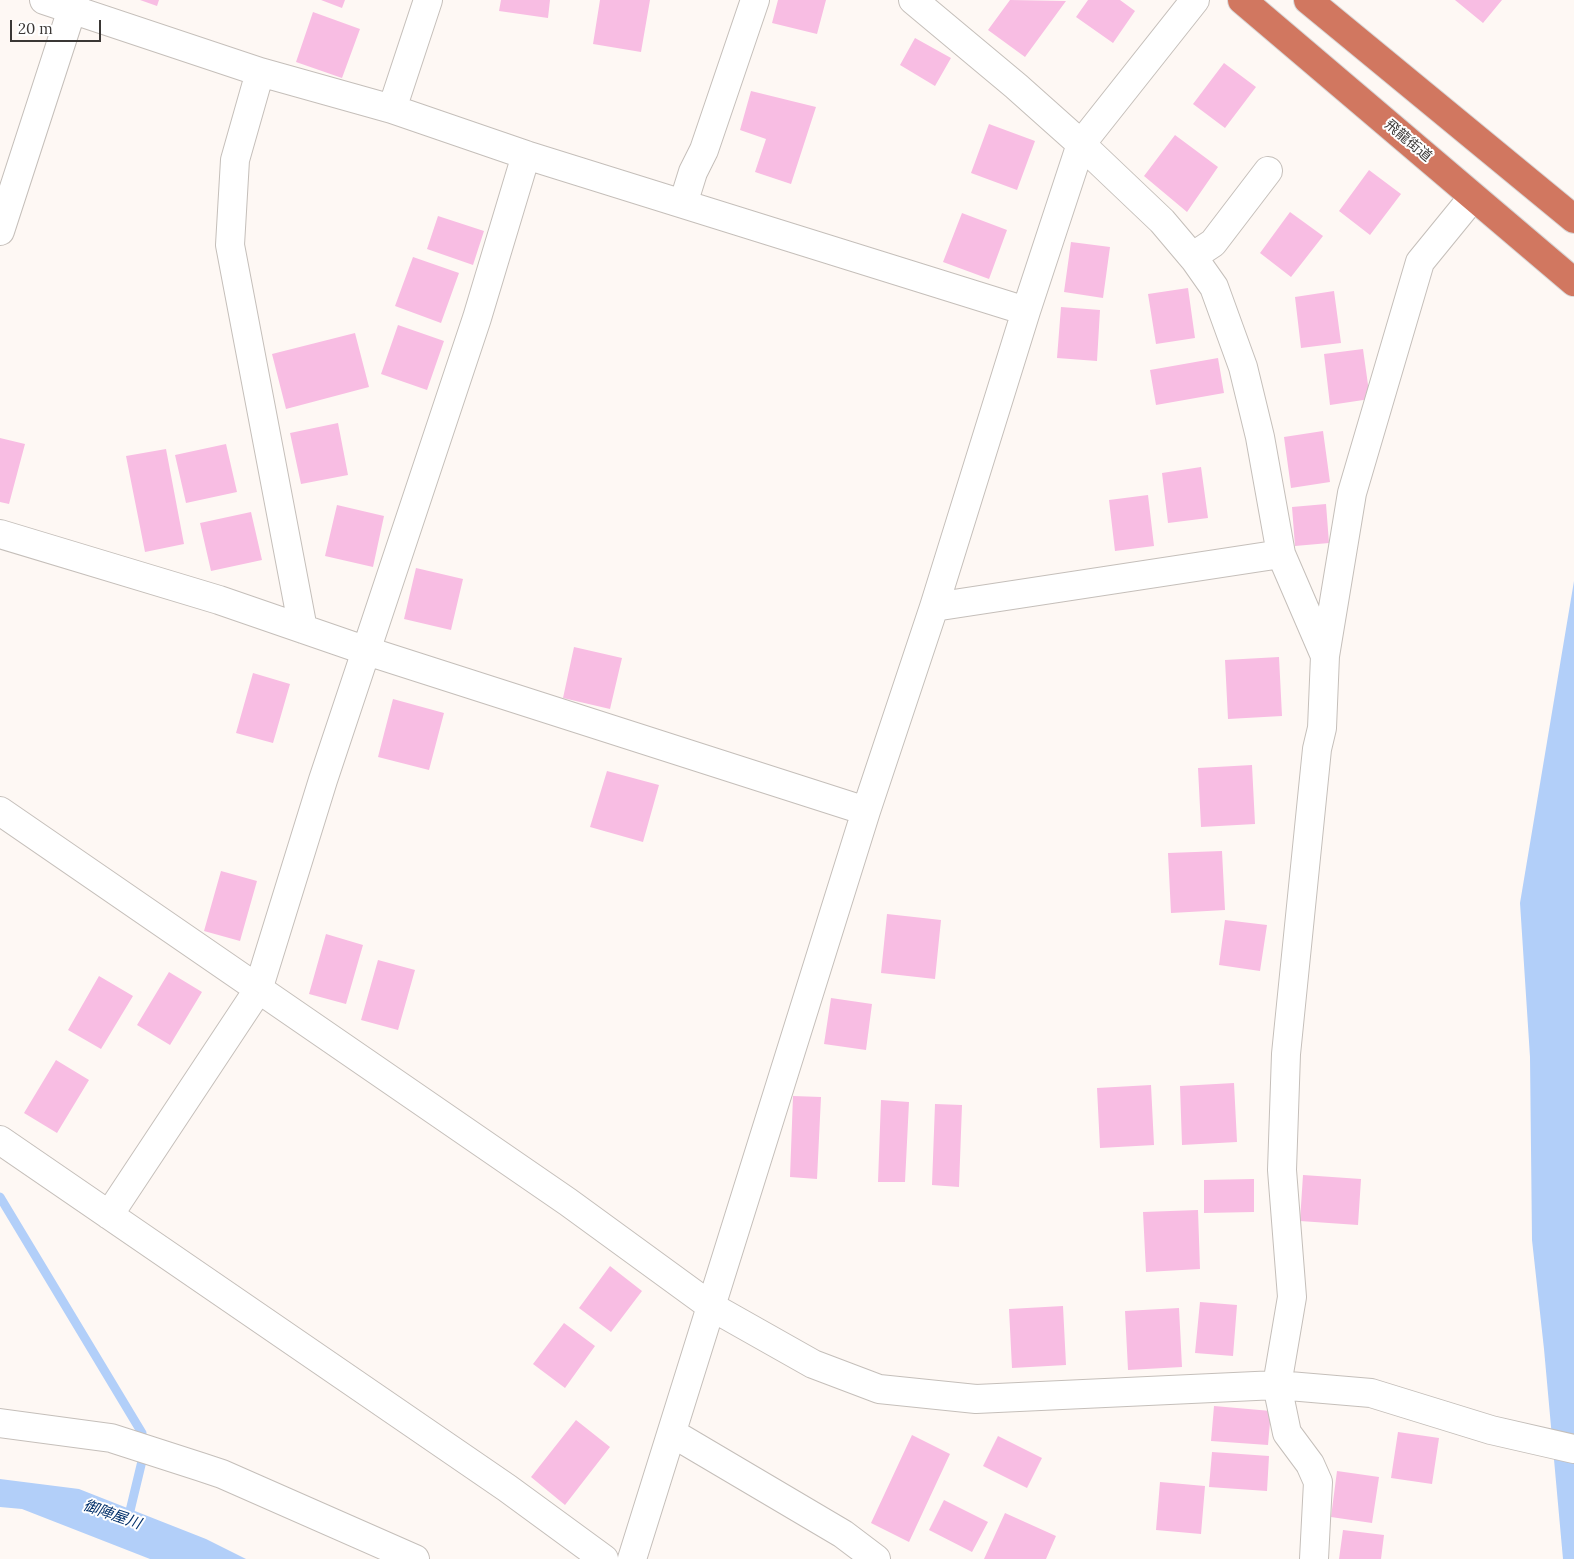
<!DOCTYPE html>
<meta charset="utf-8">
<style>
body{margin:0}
#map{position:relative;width:1574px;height:1559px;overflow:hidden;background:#fef8f4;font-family:Lora,serif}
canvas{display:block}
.scale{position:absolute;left:10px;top:20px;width:91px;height:22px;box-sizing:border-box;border:2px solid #3a3735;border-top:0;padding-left:6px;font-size:15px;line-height:18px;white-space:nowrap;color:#3a3735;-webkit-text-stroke:4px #fff;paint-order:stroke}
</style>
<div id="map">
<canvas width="1574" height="1559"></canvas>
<div class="scale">20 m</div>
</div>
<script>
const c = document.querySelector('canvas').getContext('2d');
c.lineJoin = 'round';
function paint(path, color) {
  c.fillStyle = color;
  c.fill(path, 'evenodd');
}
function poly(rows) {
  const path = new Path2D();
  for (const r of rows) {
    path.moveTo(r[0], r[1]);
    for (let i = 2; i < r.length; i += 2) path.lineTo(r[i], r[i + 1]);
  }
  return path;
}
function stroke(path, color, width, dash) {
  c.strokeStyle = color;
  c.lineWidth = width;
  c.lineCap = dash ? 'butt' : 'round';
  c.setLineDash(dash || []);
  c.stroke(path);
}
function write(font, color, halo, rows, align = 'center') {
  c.font = font + ' Lora,"Noto Sans JP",serif';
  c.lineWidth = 4;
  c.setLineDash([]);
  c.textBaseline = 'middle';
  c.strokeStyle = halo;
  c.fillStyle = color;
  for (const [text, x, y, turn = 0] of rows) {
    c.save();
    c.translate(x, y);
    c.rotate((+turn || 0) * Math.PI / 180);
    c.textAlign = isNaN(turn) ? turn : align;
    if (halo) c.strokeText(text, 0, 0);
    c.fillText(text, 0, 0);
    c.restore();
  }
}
paint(poly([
 [1574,581,1574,1559,1563,1559,1544,1349,1532,1240,1530,1057,1520,903],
 [0,1479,79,1489,206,1539,246,1559,150,1559,22,1509,0,1507]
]), '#b2cff9');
stroke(poly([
 [0,1197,142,1433],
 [128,1519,142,1461]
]), '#b2cff9', 9);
paint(poly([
 [140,0,159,0,157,6],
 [321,0,345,0,342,8],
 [501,0,550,0,548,18,499,11],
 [600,0,650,0,641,52,593,44],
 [778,0,826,0,817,34,772,23],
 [1010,0,1066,1,1025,57,988,30],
 [1088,0,1120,0,1135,11,1113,43,1076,17],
 [1455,0,1502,0,1483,23],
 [313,12,360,29,342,78,296,62],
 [915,38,951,58,935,86,900,65],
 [1224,63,1256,87,1225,128,1193,104],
 [751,91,816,107,791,184,755,172,766,139,740,130],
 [989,124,1035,141,1017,190,971,173],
 [1175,135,1218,167,1187,212,1144,176],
 [1369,170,1401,194,1370,235,1339,211],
 [1290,212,1323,236,1291,277,1260,253],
 [962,213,1007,230,989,279,943,262],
 [438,216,484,231,473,265,427,249],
 [1071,242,1110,247,1103,298,1064,292],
 [413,257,459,273,441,323,395,306],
 [1188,288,1195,338,1156,344,1148,294],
 [1334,291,1341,343,1301,348,1295,297],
 [1061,307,1100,310,1097,361,1057,358],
 [398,325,444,341,427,390,381,374],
 [355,333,369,387,286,409,272,354],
 [1363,349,1370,399,1330,405,1324,354],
 [1218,358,1224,393,1156,405,1150,370],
 [338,423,348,475,301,484,290,433],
 [1323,431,1330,482,1291,488,1284,437],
 [0,438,25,444,9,504,0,502],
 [226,444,237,492,186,503,175,455],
 [166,449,184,544,145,552,126,456],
 [1201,467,1208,518,1168,523,1162,473],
 [1148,495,1154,546,1115,551,1109,500],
 [1326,504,1329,543,1295,546,1292,507],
 [337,505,384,516,373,567,325,556],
 [251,512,262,560,211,571,200,523],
 [416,568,463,579,451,630,404,619],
 [574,647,622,658,610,709,563,698],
 [1279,657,1282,716,1228,719,1225,660],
 [253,673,290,684,273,743,236,733],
 [393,699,444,713,429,770,378,757],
 [1252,765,1255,824,1201,827,1198,768],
 [607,771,659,785,643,842,590,827],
 [1222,851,1225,910,1171,913,1168,853],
 [221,871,257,881,240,941,204,931],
 [887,914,941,920,935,979,881,973],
 [1225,920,1267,925,1260,971,1219,965],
 [326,934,363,945,346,1004,309,994],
 [378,960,415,970,398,1030,361,1020],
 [169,972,202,992,170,1045,137,1025],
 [99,976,133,996,101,1049,68,1030],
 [831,998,872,1004,866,1050,824,1044],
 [56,1060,89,1080,57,1133,24,1113],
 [1234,1083,1237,1142,1182,1145,1180,1086],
 [1151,1085,1154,1145,1100,1148,1097,1088],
 [793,1096,821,1097,817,1179,790,1177],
 [881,1100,909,1102,905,1182,878,1182],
 [935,1104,962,1105,959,1187,932,1185],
 [1303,1175,1361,1179,1358,1225,1300,1221],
 [1254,1179,1254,1212,1204,1213,1204,1180],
 [1198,1210,1200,1269,1146,1272,1143,1212],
 [610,1266,642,1291,611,1332,579,1308],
 [1200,1302,1237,1305,1233,1356,1195,1353],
 [1063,1306,1066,1365,1012,1368,1009,1309],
 [1179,1308,1182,1367,1128,1370,1125,1311],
 [564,1323,595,1346,565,1388,533,1364],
 [1214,1406,1271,1411,1268,1445,1211,1441],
 [576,1420,610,1447,565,1505,531,1477],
 [1398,1432,1439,1438,1432,1484,1391,1478],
 [912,1435,950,1454,909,1542,871,1523],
 [998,1436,1042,1458,1027,1488,983,1466],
 [1212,1452,1269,1456,1267,1491,1209,1487],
 [1337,1471,1379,1477,1372,1523,1331,1517],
 [1160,1482,1205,1486,1201,1534,1156,1530],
 [944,1500,988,1522,972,1552,929,1530],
 [1005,1513,1056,1536,1046,1559,984,1559],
 [1343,1530,1384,1535,1381,1559,1339,1559]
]), '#f8bde3');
const minor = poly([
 [44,0,260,72,392,109,526,155,1026,311],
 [913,0,1016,86,1081,144,1162,221,1195,260,1214,287,1243,367,1260,437,1281,554,1325,656],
 [260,72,235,160,230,245,303,629],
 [392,109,428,0],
 [683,204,693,172,704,150,755,0],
 [0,231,75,0],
 [1190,254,1201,251,1213,243,1268,171],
 [0,534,219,600,367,651,866,811],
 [934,607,1281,554],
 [0,811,568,1202,712,1307,813,1364,879,1389,976,1399,1277,1385,1371,1393,1491,1430,1574,1449],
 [0,1140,507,1488,604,1559],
 [109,1215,258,990,323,780,477,318,526,155],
 [0,1423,111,1438,201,1467,222,1474,415,1559],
 [672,1433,843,1534,876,1559],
 [632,1559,866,811,934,607,1026,311,1081,144,1195,0],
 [1314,1559,1318,1482,1310,1464,1287,1433,1277,1385,1292,1297,1282,1170,1286,1054,1317,749,1322,728,1325,656,1352,493,1420,262,1473,197]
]);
const highway = poly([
 [1242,0,1574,282],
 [1308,0,1574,219]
]);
stroke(minor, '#c5bfba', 30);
stroke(highway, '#d8d7d7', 30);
stroke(minor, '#fff', 28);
stroke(highway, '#d17760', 28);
write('14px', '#3a3735', '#fff', [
 ["飛龍街道",1408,141,40]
]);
write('italic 15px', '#012f6a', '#fff', [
 ["御陣屋川",112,1515,19]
]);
</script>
